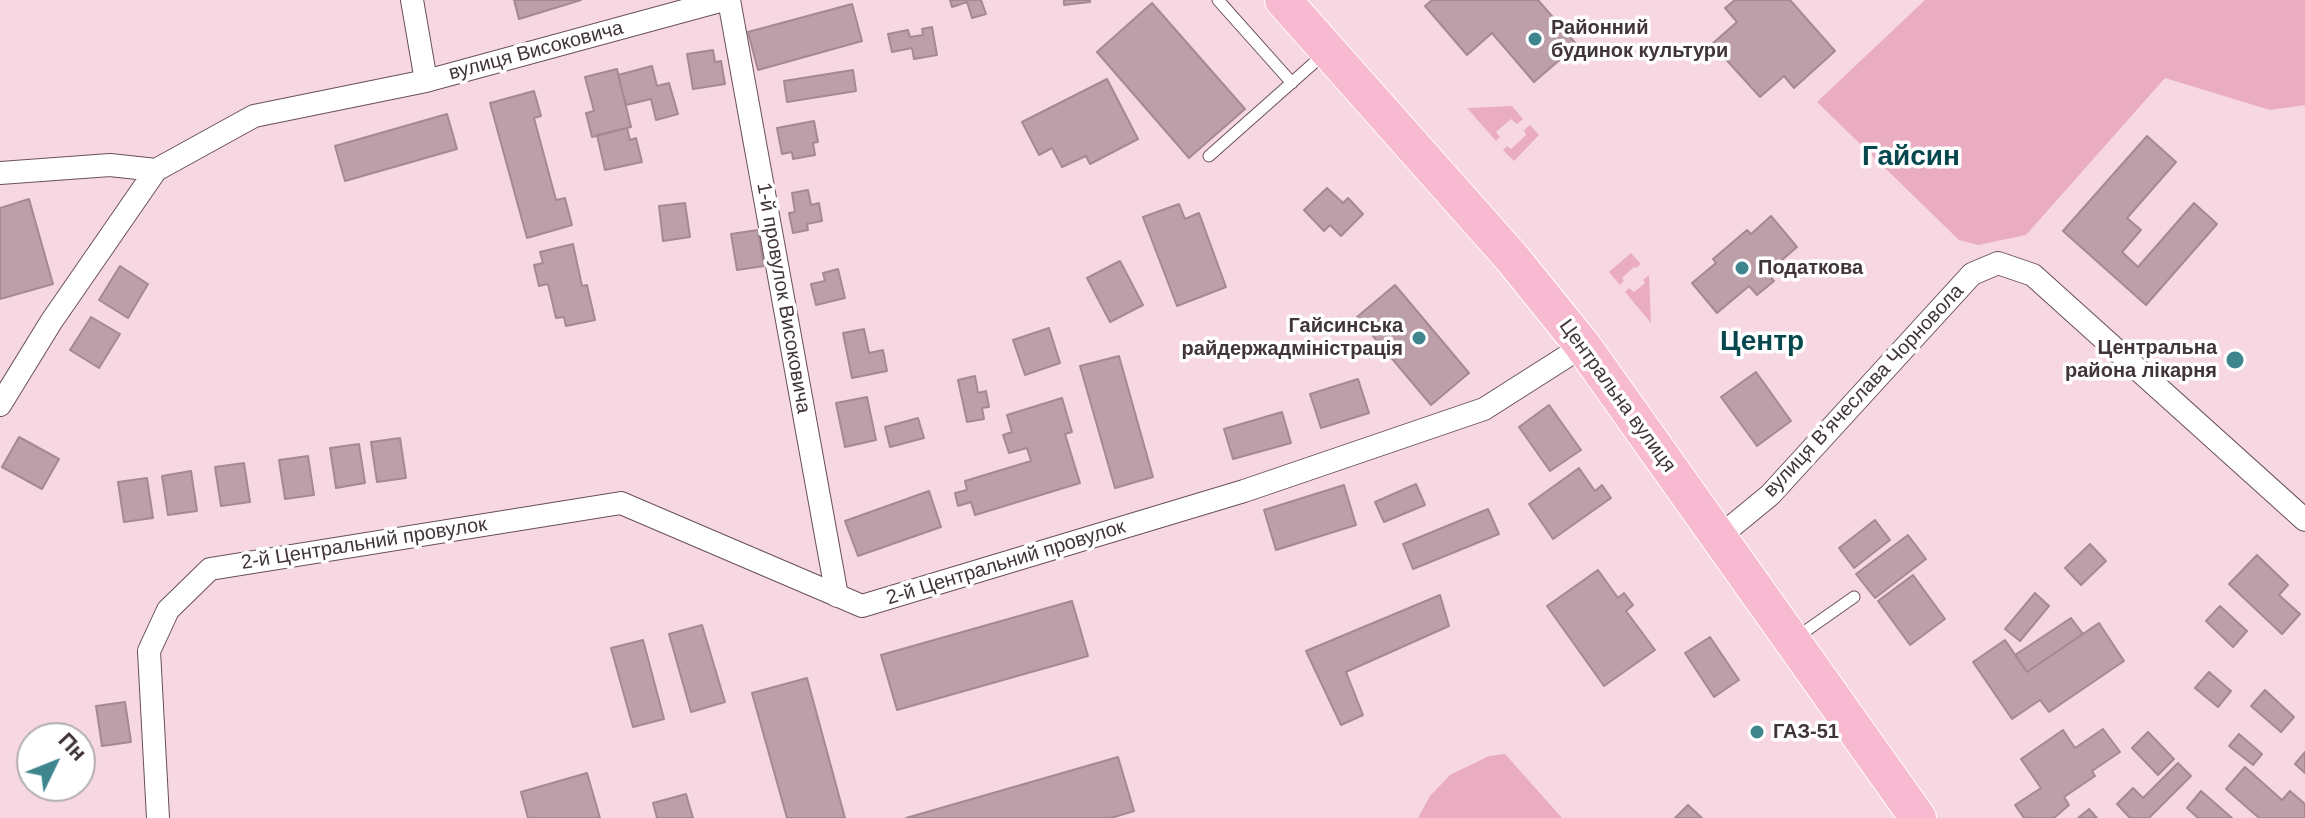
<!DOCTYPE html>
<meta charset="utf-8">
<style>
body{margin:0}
#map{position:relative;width:2305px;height:818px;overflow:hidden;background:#f7d8e2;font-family:Helvetica,sans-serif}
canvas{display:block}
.north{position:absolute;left:16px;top:722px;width:80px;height:80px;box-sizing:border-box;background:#fff;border:2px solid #b3aeb0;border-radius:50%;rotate:47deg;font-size:22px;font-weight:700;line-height:32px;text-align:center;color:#413539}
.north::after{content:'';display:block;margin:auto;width:28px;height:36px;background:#3e858e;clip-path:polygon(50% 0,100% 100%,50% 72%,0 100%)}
</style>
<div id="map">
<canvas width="2305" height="818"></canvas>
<div class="north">Пн</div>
</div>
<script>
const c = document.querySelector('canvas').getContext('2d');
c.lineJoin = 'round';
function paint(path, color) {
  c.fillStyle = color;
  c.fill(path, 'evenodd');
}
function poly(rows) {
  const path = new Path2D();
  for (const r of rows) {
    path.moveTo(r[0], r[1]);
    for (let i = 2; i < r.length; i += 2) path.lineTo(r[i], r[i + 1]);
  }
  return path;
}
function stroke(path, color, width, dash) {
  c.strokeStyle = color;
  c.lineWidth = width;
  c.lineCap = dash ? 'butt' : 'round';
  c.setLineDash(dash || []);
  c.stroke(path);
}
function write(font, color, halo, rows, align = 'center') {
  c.font = font + ' Helvetica,sans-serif';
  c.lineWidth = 7;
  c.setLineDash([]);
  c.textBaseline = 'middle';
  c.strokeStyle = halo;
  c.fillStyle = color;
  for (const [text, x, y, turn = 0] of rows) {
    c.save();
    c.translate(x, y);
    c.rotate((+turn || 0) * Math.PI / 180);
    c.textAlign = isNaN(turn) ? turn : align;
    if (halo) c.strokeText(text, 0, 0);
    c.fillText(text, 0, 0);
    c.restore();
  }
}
paint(poly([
 [1925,0,2305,0,2305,105,2270,110,2165,78,2026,235,1978,245,1959,240,1817,102],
 [1512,106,1523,119,1517,124,1511,119,1496,132,1500,137,1496,141,1467,108],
 [1530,125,1539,135,1514,161,1503,150,1507,146,1511,149,1526,135,1524,130],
 [1631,253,1641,264,1636,268,1634,267,1622,278,1624,281,1620,285,1609,272],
 [1649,275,1651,323,1625,292,1629,288,1634,292,1645,283,1643,280],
 [1505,754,1562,818,1418,818,1430,796,1450,775,1489,756]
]), '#e9acc1');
const building = poly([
 [514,0,581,0,519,19,514,0],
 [950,0,981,0,986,14,972,18,967,2,952,7,950,0],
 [1064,0,1090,0,1090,2,1064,5,1064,0],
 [1432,0,1538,0,1577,45,1534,82,1492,33,1467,55,1425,6,1432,0],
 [1735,0,1790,0,1835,51,1794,88,1784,76,1760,97,1712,44,1737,22,1725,8,1735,0],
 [1152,3,1245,109,1189,158,1097,52,1152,3],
 [852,4,862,41,758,70,748,32,852,4],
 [932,27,937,55,914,59,912,48,892,52,888,34,908,30,910,37,923,35,922,29,932,27],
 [713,50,715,62,721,61,725,84,693,89,687,54,713,50],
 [652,66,657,86,669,83,678,114,656,120,651,99,626,105,618,75,652,66],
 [617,69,631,127,592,137,586,113,594,111,585,77,617,69],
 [853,70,856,91,787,102,784,81,853,70],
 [1107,79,1138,139,1090,164,1086,156,1062,167,1052,148,1039,155,1022,122,1107,79],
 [534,91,541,116,534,118,556,200,565,198,572,225,527,238,490,103,534,91],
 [447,114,457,149,345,181,335,146,447,114],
 [814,121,818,142,813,143,815,155,793,159,792,152,782,154,777,128,814,121],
 [627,128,630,140,636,138,642,162,605,170,597,135,627,128],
 [2147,136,2176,162,2127,218,2141,230,2122,252,2138,267,2194,203,2217,224,2146,305,2063,231,2147,136],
 [1327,188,1343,203,1348,198,1363,214,1341,236,1330,225,1324,231,1304,210,1327,188],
 [808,190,811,205,819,203,822,221,807,224,808,230,793,233,789,213,795,212,792,193,808,190],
 [29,199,53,284,0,299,0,208,29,199],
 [685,203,690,237,663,241,659,206,685,203],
 [1179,204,1185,219,1199,213,1226,287,1177,306,1143,217,1179,204],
 [1771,216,1797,247,1767,273,1774,281,1757,295,1749,286,1717,313,1692,283,1716,263,1713,259,1747,230,1751,234,1771,216],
 [758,230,764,266,737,270,731,234,758,230],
 [573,244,582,286,587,285,595,320,566,326,564,317,556,318,548,284,539,286,534,265,543,263,540,252,573,244],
 [1120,261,1143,305,1110,322,1087,278,1120,261],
 [120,266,148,284,128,318,99,300,120,266],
 [838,269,845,298,816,305,811,284,825,281,823,273,838,269],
 [1395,285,1469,373,1431,405,1357,317,1395,285],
 [91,317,120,334,99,368,70,350,91,317],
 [1049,328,1060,363,1025,375,1013,340,1049,328],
 [864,329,869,353,883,350,887,371,852,378,843,333,864,329],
 [1119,356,1153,477,1115,488,1080,366,1119,356],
 [1756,372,1791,421,1757,446,1721,397,1756,372],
 [975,376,978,393,986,391,989,407,982,408,984,419,967,422,958,380,975,376],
 [1358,379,1369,413,1321,428,1310,394,1358,379],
 [867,397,876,440,845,447,836,403,867,397],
 [1062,398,1072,432,1065,434,1080,483,975,515,971,502,958,506,955,493,967,490,965,481,1031,461,1027,448,1009,453,1003,435,1012,432,1007,415,1062,398],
 [1549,405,1581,450,1550,471,1519,427,1549,405],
 [1282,412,1291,443,1233,459,1224,429,1282,412],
 [918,418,924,438,890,447,885,427,918,418],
 [19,437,59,459,42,489,2,467,19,437],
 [400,438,406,478,377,482,371,442,400,438],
 [359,444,365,483,336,488,330,448,359,444],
 [308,456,314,495,285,499,279,460,308,456],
 [244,463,250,502,221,506,215,467,244,463],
 [1579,468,1595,491,1602,485,1611,498,1553,539,1529,504,1579,468],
 [191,471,197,511,168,515,162,476,191,471],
 [147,478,153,518,124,522,118,482,147,478],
 [1416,484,1425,505,1384,522,1375,502,1416,484],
 [1344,485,1356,525,1276,550,1264,510,1344,485],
 [929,491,941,527,858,556,845,521,929,491],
 [1488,509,1499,534,1413,569,1403,544,1488,509],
 [1875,520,1890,540,1854,568,1839,548,1875,520],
 [1908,535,1926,559,1875,598,1856,574,1908,535],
 [2090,544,2106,561,2081,585,2065,568,2090,544],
 [2257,555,2288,585,2279,595,2300,614,2282,634,2229,584,2257,555],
 [1598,570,1618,598,1624,593,1633,605,1626,611,1655,650,1604,686,1547,606,1598,570],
 [1913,575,1945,619,1910,645,1878,601,1913,575],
 [2035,593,2049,606,2020,641,2005,629,2035,593],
 [1440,595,1449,626,1346,672,1363,715,1341,725,1306,651,1440,595],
 [1072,601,1088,656,897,710,881,655,1072,601],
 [2220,606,2247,631,2233,647,2206,621,2220,606],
 [2071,618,2083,634,2027,672,2015,655,2071,618],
 [2099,623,2124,661,2049,712,2040,700,2012,719,1973,662,2005,640,2027,672,2099,623],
 [702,625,725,702,691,712,669,634,702,625],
 [1710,637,1739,680,1714,697,1685,653,1710,637],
 [643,640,664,719,633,727,611,648,643,640],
 [2209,672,2231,691,2218,707,2195,688,2209,672],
 [807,678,845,818,787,818,752,693,807,678],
 [2265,690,2294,717,2281,732,2251,706,2265,690],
 [125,702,131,742,102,746,96,706,125,702],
 [2103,729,2120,752,2092,771,2095,776,2064,797,2069,805,2054,818,2024,818,2015,805,2041,788,2021,759,2063,730,2075,748,2103,729],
 [2148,732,2174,759,2158,775,2132,748,2148,732],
 [2239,734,2262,754,2253,765,2229,746,2239,734],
 [2305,752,2305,773,2295,764,2305,752],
 [1118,757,1134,811,1111,818,906,818,1118,757],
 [2178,763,2191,776,2149,818,2130,818,2117,804,2133,788,2143,798,2178,763],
 [2245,767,2282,800,2290,791,2305,804,2305,818,2259,818,2226,789,2245,767],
 [587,773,600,818,528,818,521,792,587,773],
 [2201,791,2232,818,2198,818,2187,808,2201,791],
 [686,794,693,818,657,818,653,803,686,794],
 [1688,805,1702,818,1675,818,1688,805],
 [2089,809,2097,818,2078,818,2089,809]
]);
paint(building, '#bc9fa8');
stroke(building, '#a58992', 2);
const service = poly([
 [1218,0,1292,83],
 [1209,156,1324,54],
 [1797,637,1854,597]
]);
const minor = poly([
 [412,0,426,81,724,0],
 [729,0,837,596],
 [0,173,110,165,156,170,254,116,426,81],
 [0,405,51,322,156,170],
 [1720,536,1770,495,1972,274,1998,263,2033,275,2305,520],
 [158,818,149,651,168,610,210,569,621,503,862,606,1244,491,1484,409,1583,346]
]);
const trunk = poly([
 [1283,0,1512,258,1583,346,1918,818]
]);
stroke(service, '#695058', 13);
stroke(minor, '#695058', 24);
stroke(trunk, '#fff', 38);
stroke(service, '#fff', 11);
stroke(minor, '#fff', 22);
stroke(trunk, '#f8bad0', 36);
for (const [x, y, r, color] of [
 [1535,39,8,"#3e858e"],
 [1742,268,8,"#3e858e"],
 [1419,338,8,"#3e858e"],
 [2235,360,10,"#3e858e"],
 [1757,732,8,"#3e858e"]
]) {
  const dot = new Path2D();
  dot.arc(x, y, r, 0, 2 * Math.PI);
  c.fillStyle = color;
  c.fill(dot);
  stroke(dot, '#fff', 3);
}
write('bold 20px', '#413539', '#fff', [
 ["Районний",1551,28],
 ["будинок культури",1551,51],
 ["Податкова",1758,268],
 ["Гайсинська",1403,326,"right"],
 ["райдержадміністрація",1403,349,"right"],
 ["Центральна",2217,348,"right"],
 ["района лікарня",2217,371,"right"],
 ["ГАЗ-51",1773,732]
], 'left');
write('20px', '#413539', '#fff', [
 ["вулиця Високовича",536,51,-15],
 ["1-й провулок Високовича",783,298,80],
 ["вулиця Вʼячеслава Чорновола",1864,391,-47],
 ["Центральна вулиця",1617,396,54],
 ["2-й Центральний провулок",364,544,-9],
 ["2-й Центральний провулок",1006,563,-17]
]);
write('bold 28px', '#07484f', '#fff', [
 ["Гайсин",1911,157],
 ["Центр",1762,342]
]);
</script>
